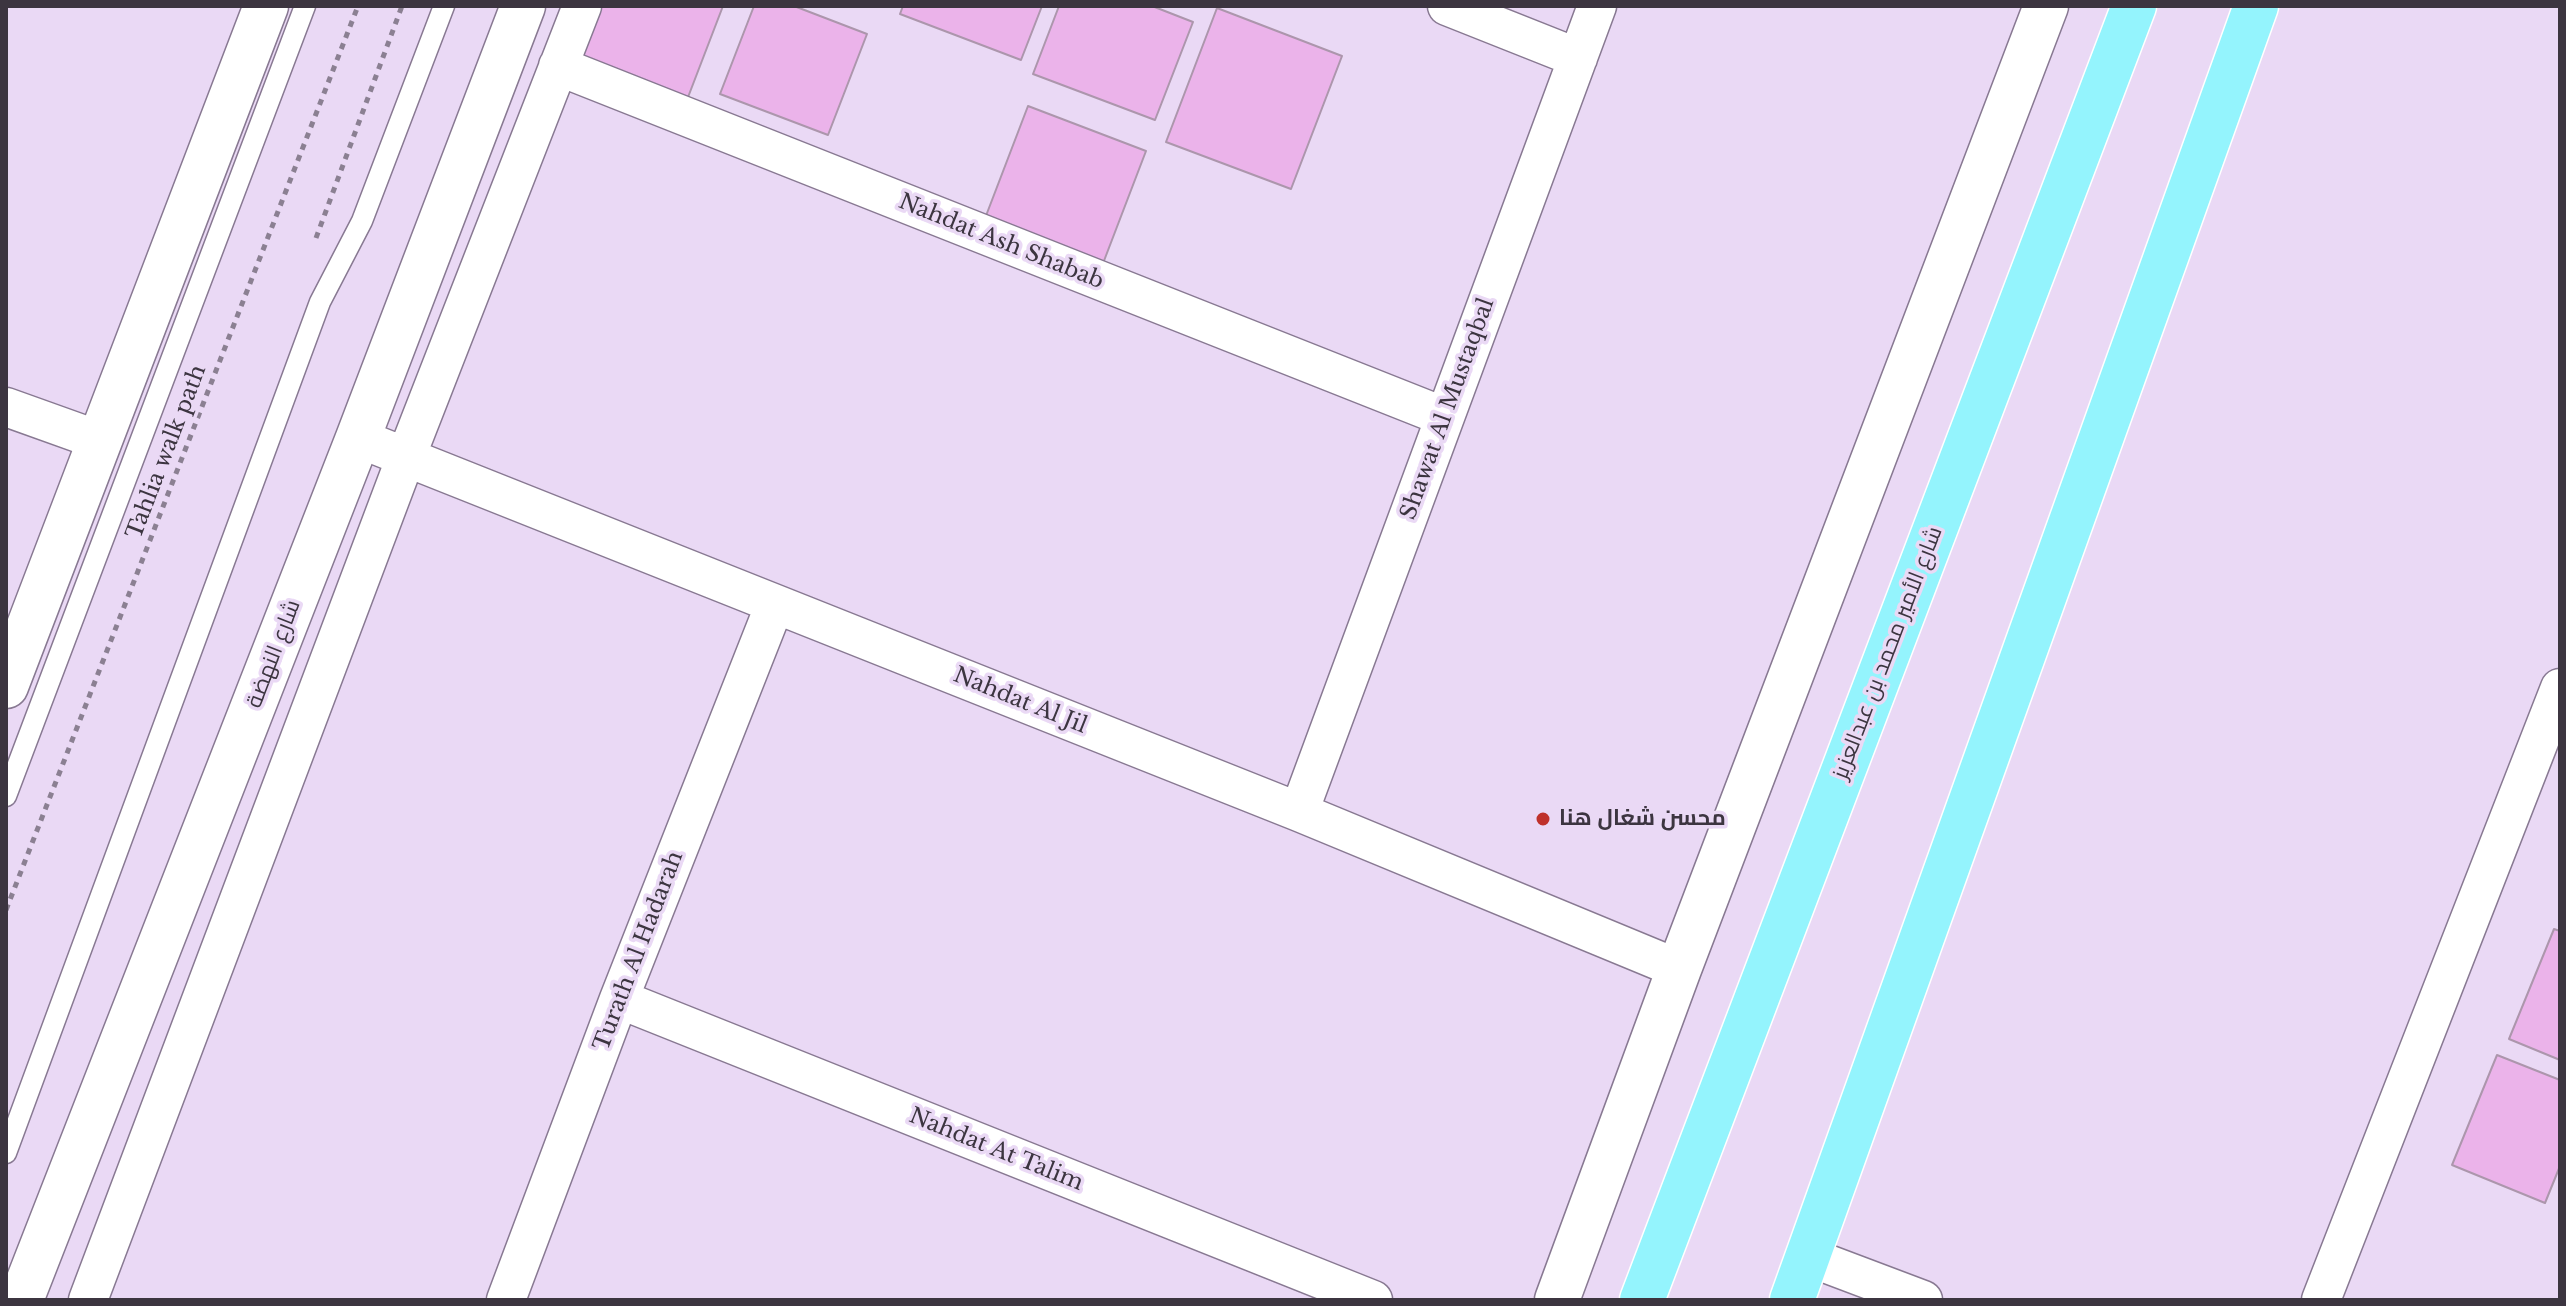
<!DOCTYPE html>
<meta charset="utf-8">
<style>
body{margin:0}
#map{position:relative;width:2566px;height:1306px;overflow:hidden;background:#ead9f5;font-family:"Libre Baskerville",serif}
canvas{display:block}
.frame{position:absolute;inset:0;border:8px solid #3c3540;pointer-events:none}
</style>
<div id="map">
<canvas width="2566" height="1306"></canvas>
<div class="frame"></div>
</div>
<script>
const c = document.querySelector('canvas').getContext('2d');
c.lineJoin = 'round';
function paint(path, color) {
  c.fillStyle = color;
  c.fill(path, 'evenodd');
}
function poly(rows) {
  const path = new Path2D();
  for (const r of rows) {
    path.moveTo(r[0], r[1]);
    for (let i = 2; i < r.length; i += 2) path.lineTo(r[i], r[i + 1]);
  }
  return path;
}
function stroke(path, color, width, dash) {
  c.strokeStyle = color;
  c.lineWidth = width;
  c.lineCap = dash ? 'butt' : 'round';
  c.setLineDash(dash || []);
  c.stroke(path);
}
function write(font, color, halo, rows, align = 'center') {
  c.font = font + ' "Libre Baskerville",Cairo,serif';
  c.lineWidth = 7;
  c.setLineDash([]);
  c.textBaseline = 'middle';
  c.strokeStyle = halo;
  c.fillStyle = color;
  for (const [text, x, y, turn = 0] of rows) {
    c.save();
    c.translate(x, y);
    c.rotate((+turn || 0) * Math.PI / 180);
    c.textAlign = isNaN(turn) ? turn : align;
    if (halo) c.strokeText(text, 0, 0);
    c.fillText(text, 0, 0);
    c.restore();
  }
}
const building = poly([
 [591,6,723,6,685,105,570,61,591,6],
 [754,6,794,6,867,34,828,135,720,94,754,6],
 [903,6,1042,6,1021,60,900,14,903,6],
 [1059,6,1152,6,1193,22,1155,120,1033,74,1059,6],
 [1217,8,1342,56,1291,189,1166,142,1217,8],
 [1028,106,1146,151,1102,266,984,221,1028,106],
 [2554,929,2560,931,2560,1060,2509,1039,2554,929],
 [2497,1055,2560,1080,2560,1166,2545,1203,2452,1165,2497,1055]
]);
paint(building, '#ebb3ea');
stroke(building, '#ac96ac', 2);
const service = poly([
 [6,796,305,6],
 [6,1153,320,302,362,221,444,6]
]);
const minor = poly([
 [1447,6,1578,58],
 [558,66,1445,417],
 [6,407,101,441],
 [358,438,1299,812,1679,969],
 [1299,812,1597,6],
 [619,999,1373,1300],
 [1809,1257,1923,1300],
 [88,1300,406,457,582,6],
 [506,1300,619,999,775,604],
 [2321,1300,2560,688]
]);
const tertiary = poly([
 [6,686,266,6],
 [21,1300,358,438,523,6]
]);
const secondary = poly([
 [1557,1300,1679,969,2046,6]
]);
const primary = poly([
 [1642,1300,2134,6],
 [1792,1300,2256,6]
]);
stroke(service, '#887992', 23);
stroke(minor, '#887992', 41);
stroke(tertiary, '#887992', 47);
stroke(secondary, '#887992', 47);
stroke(primary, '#fff', 47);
stroke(poly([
 [316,238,402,6],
 [6,910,358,6]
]), '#8b8092', 5, [6, 6]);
stroke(service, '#fff', 20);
stroke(minor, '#fff', 38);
stroke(tertiary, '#fff', 44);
stroke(secondary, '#fff', 44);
stroke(primary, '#94f4fd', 44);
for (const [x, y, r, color] of [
 [1543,819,8,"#bf312b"]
]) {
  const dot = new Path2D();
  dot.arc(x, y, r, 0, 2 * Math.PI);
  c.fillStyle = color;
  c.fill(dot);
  stroke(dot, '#ead9f5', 3);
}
write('22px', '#3c3540', '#ead9f5', [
 ["Nahdat Ash Shabab",1001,242,22],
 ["Shawat Al Mustaqbal",1448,409,-70],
 ["Tahlia walk path",167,452,-69],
 ["شارع الأمير محمد بن عبدالعزيز",1888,653,-69],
 ["شارع النهضة",274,654,-69],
 ["Nahdat Al Jil",1020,701,22],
 ["Turath Al Hadarah",639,951,-69],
 ["Nahdat At Talim",996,1150,22]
]);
write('bold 22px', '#3c3540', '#ead9f5', [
 ["محسن شغال هنا",1559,819]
], 'left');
</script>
